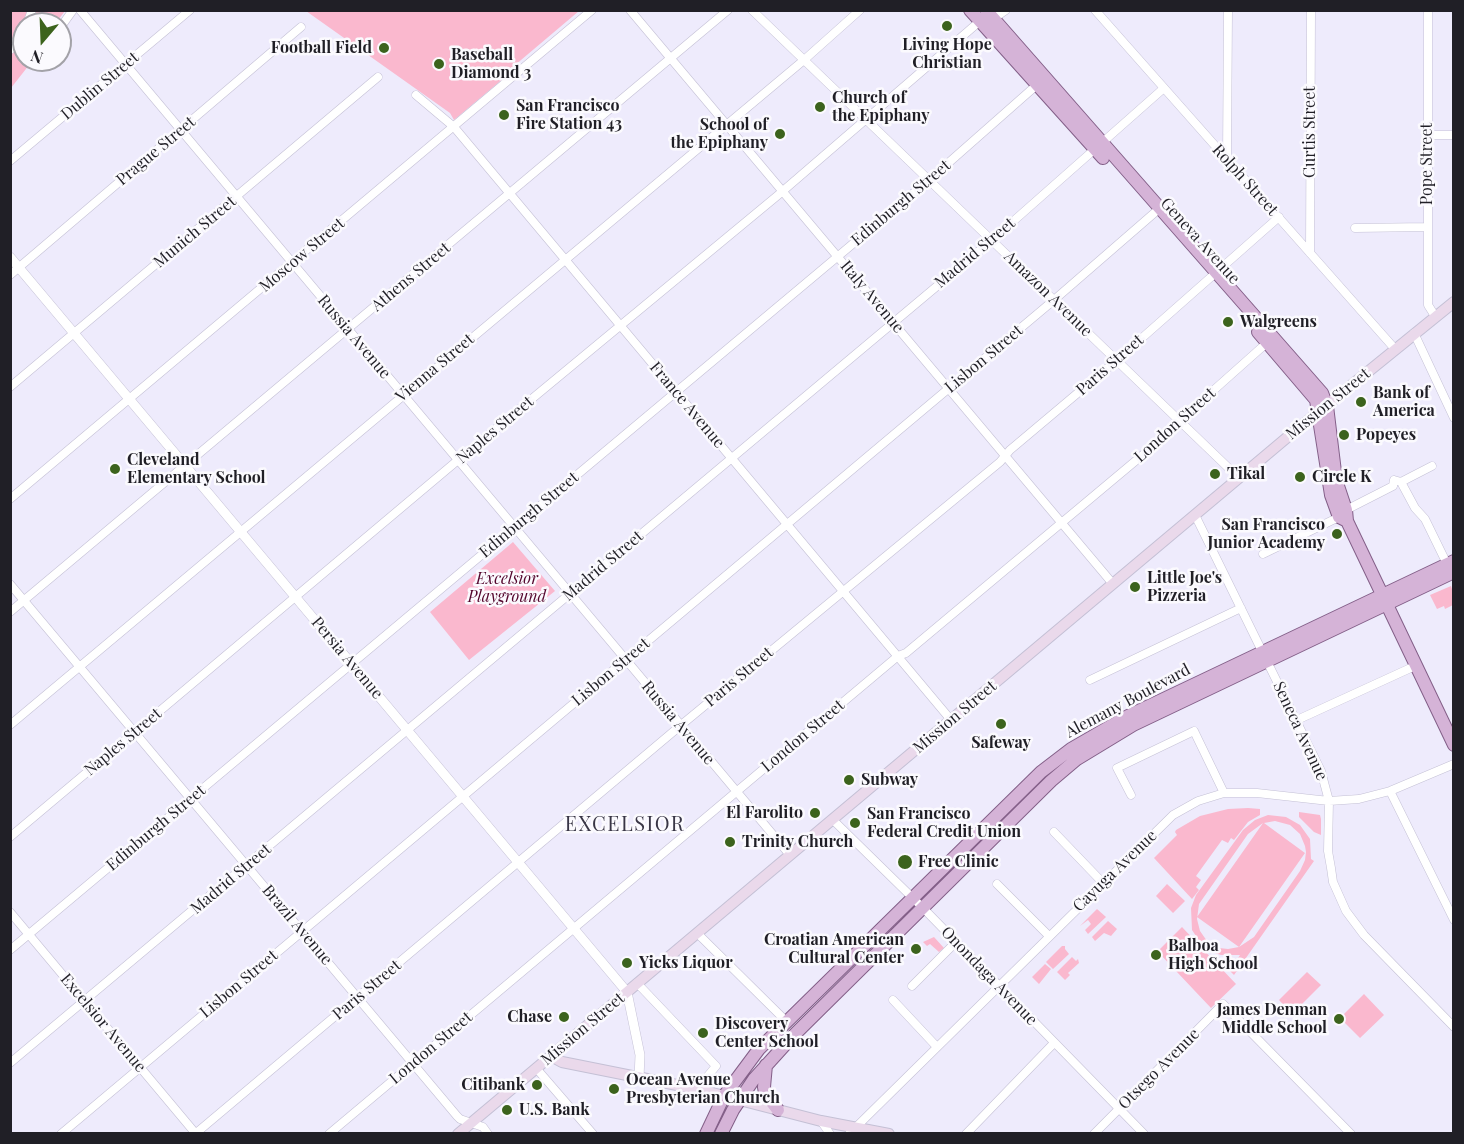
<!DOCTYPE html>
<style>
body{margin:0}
#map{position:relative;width:1464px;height:1144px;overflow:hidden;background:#eeebfc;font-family:"Playfair Display",serif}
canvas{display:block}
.frame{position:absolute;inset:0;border:12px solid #201f26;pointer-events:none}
.north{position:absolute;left:12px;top:12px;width:60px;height:60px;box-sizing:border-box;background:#fbfafe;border:2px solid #a3a2a8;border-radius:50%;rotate:199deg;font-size:16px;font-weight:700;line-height:24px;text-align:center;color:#201f26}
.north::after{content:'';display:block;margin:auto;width:21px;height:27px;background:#3c631d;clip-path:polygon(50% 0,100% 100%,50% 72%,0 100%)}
</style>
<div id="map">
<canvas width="1464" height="1144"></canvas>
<div class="frame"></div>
<div class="north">N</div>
</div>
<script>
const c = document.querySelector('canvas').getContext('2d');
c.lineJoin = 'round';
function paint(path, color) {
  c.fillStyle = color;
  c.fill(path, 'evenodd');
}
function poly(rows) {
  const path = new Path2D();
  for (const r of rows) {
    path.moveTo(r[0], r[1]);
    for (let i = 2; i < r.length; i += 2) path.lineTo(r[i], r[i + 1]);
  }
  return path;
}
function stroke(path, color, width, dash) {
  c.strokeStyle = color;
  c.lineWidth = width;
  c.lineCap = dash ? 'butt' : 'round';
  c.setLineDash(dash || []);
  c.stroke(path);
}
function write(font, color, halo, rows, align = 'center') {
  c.font = font + ' "Playfair Display",serif';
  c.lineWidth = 5;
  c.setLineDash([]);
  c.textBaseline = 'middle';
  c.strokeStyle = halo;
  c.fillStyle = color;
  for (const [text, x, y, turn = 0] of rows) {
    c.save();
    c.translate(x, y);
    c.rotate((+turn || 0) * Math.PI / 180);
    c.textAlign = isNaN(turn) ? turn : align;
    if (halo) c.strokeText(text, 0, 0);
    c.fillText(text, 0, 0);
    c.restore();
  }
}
paint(poly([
 [10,11,65,11,55,24,24,24,24,60,33,60,11,88],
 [306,11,579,11,508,71,510,73,454,120,450,113],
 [513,542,555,591,469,660,430,612],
 [1451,586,1453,592,1453,605,1445,609,1444,606,1437,609,1430,595],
 [1248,808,1260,809,1260,815,1248,822,1234,840,1231,838,1228,843,1222,840,1196,876,1201,880,1196,887,1199,890,1192,899,1154,858,1177,835,1175,832,1176,830,1200,816,1228,809],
 [1299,812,1320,815,1321,819,1321,835,1314,832,1299,817],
 [1268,815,1286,817,1300,825,1310,839,1311,859,1314,861,1234,975,1230,971,1240,955,1221,955,1212,952,1202,945,1192,930,1191,908,1196,895,1243,830,1255,820],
 [1275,821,1290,825,1300,834,1305,846,1306,852,1305,860,1300,871,1254,937,1239,947,1305,853,1264,823],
 [1263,823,1197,917,1239,947,1228,949,1219,948,1207,941,1200,931,1197,919,1199,904,1248,834],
 [1167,884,1185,901,1173,913,1156,896],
 [1097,909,1106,917,1088,934,1085,930,1091,924,1088,920,1080,926],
 [1108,921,1117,929,1111,936,1104,933,1095,941,1092,937],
 [1182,927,1236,984,1211,1008,1159,953,1159,950],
 [934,937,944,948,939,952,930,944,927,946,923,942],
 [1062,946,1065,946,1065,949,1069,954,1053,969,1046,962],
 [1072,957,1076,961,1078,959,1079,963,1068,973,1070,975,1065,980,1057,972],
 [1045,964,1051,969,1039,984,1032,977],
 [1307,972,1321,985,1292,1014,1279,1000],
 [1364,994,1384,1015,1360,1038,1340,1018]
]), '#fab8ce');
const minor = poly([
 [80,10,790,855],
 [630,10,1113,584],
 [752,10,1239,478],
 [1095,10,1395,349],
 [1428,10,1428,305,1435,316],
 [27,24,32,10],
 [60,28,73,10],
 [10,50,24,29],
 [416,95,454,127,951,720],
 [1427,135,1454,135],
 [1227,159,1228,10],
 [10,161,190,10],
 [1355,228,1427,227],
 [1310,253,1311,10],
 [10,275,301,27],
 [1414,333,1454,418],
 [10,387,378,77],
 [1432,466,1401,482,1415,508,1425,519,1447,564],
 [10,499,592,10],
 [1195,515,1321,771,1329,801,1328,851,1331,868,1333,882,1346,911,1364,935,1454,1027],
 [1263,554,1339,517,1346,510,1393,486,1394,480,1401,482],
 [10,584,457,1116,460,1119,483,1127,488,1134],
 [10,612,728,10],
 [1090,680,1241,608],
 [1297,720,1415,666],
 [10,725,804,60,860,10],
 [1390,791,1454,920],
 [1131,795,1117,768,1194,731,1224,793],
 [833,820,923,908,1144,1134],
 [1054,832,1103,883],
 [10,837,464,455,777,196,980,21,993,19,1006,10],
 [997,884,1049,936],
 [10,912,196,1134],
 [697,933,787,1022],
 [10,950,929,180,1039,83],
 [637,983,716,1066,697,1089],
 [912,986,955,943],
 [893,1000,937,1047],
 [10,1063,992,240,1164,88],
 [536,1068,593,1134],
 [821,1121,830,1134],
 [61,1134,1054,300,1160,208],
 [195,1134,680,726,1000,462,1010,450,1117,360,1279,217],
 [329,1134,898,656,906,653,1182,422,1188,413,1270,340],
 [849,1134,1173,815,1198,801,1224,793,1257,793,1329,801,1359,799,1390,791,1454,764],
 [966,1134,1054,1043],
 [1094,1134,1223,1004,1351,1134]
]);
const tertiary = poly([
 [10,257,627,992,640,1055,639,1078]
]);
const secondary = poly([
 [551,1056,562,1062,697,1089,821,1121,889,1134],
 [458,1134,1290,435,1454,302]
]);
const primary = poly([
 [970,10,1103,158],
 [986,10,1322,393,1327,406,1336,480,1346,510,1347,521,1454,745],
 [1258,332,1316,400,1331,495,1339,517,1347,521],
 [766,1065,764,1087,765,1093,778,1110],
 [706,1134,724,1096,759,1049,1041,772,1071,749,1128,716,1454,561],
 [721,1134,733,1110,754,1079,793,1036,1051,781,1077,759,1133,725,1454,572]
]);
stroke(minor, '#c4c0d5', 9);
stroke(tertiary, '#c4c0d5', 10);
stroke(secondary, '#c4c0d5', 12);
stroke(primary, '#835f88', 14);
stroke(minor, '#fff', 8);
stroke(tertiary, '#fff', 9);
stroke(secondary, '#ead9eb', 10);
stroke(primary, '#d5b3d7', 12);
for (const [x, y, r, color] of [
 [947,26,6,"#3c631d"],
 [384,48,6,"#3c631d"],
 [439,64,6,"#3c631d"],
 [820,107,6,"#3c631d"],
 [504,115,6,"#3c631d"],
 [780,134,6,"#3c631d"],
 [1228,322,6,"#3c631d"],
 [1361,402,6,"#3c631d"],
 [1344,435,6,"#3c631d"],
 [115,469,6,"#3c631d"],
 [1215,474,6,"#3c631d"],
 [1300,477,6,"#3c631d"],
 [1337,534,6,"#3c631d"],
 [1135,587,6,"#3c631d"],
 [1001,724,6,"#3c631d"],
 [849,780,6,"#3c631d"],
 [815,813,6,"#3c631d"],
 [855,823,6,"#3c631d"],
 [730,842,6,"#3c631d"],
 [905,862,8,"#3c631d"],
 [916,949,6,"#3c631d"],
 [1156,955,6,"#3c631d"],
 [627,963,6,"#3c631d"],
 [564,1017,6,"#3c631d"],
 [1339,1019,6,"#3c631d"],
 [703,1033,6,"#3c631d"],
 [537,1085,6,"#3c631d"],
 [614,1089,6,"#3c631d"],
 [507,1110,6,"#3c631d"]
]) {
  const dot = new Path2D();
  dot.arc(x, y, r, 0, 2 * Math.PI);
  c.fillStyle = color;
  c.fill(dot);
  stroke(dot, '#fbfafe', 2);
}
write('bold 16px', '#201f26', '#fbfafe', [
 ["Living Hope",947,45,"center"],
 ["Christian",947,63,"center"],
 ["Football Field",372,48,"right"],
 ["Baseball",451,55],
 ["Diamond 3",451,73],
 ["Church of",832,98],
 ["the Epiphany",832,116],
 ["San Francisco",516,106],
 ["Fire Station 43",516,124],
 ["School of",768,125,"right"],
 ["the Epiphany",768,143,"right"],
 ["Walgreens",1240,322],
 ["Bank of",1373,393],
 ["America",1373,411],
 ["Popeyes",1356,435],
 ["Cleveland",127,460],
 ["Elementary School",127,478],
 ["Tikal",1227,474],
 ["Circle K",1312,477],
 ["San Francisco",1325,525,"right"],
 ["Junior Academy",1325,543,"right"],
 ["Little Joe's",1147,578],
 ["Pizzeria",1147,596],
 ["Safeway",1001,743,"center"],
 ["Subway",861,780],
 ["El Farolito",803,813,"right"],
 ["San Francisco",867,814],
 ["Federal Credit Union",867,832],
 ["Trinity Church",742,842],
 ["Free Clinic",918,862],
 ["Croatian American",904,940,"right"],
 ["Cultural Center",904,958,"right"],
 ["Balboa",1168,946],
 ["High School",1168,964],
 ["Yicks Liquor",639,963],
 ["James Denman",1327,1010,"right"],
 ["Middle School",1327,1028,"right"],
 ["Chase",552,1017,"right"],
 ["Discovery",715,1024],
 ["Center School",715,1042],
 ["Ocean Avenue",626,1080],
 ["Presbyterian Church",626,1098],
 ["Citibank",525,1085,"right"],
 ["U.S. Bank",519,1110]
], 'left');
write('16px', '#201f26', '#fbfafe', [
 ["Dublin Street",100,86,-40],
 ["Curtis Street",1310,132,-90],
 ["Prague Street",156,151,-40],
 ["Pope Street",1427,164,-90],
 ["Rolph Street",1245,180,48],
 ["Edinburgh Street",901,203,-40],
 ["Munich Street",195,232,-40],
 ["Geneva Avenue",1200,241,48],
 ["Madrid Street",975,253,-40],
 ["Moscow Street",302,255,-40],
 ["Athens Street",411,277,-40],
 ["Amazon Avenue",1048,294,44],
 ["Italy Avenue",872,297,50],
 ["Russia Avenue",354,337,50],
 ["Lisbon Street",984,359,-40],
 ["Paris Street",1110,365,-41],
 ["Vienna Street",435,368,-40],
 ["Mission Street",1328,404,-39],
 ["France Avenue",687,405,50],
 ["London Street",1175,425,-42],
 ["Naples Street",495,430,-40],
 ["Edinburgh Street",529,515,-40],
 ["Madrid Street",603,566,-40],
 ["Persia Avenue",347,658,50],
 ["Lisbon Street",611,672,-40],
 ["Paris Street",739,677,-40],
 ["Alemany Boulevard",1128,701,-28],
 ["Mission Street",955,717,-40],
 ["Russia Avenue",678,723,50],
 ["Seneca Avenue",1300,731,65],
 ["London Street",803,736,-40],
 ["Naples Street",123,742,-40],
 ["Edinburgh Street",156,828,-40],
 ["Cayuga Avenue",1115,871,-44],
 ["Madrid Street",231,879,-40],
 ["Brazil Avenue",297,925,50],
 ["Onondaga Avenue",989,976,46],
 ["Lisbon Street",239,984,-40],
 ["Paris Street",367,990,-40],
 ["Excelsior Avenue",103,1023,50],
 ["Mission Street",583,1029,-40],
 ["London Street",431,1048,-40],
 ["Otsego Avenue",1159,1069,-45]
]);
write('italic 16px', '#53052c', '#fbfafe', [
 ["Excelsior",507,579],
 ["Playground",507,597]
]);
c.letterSpacing = '1.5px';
write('20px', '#393646', '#fbfafe', [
 ["EXCELSIOR",625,825]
]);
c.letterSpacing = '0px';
</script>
